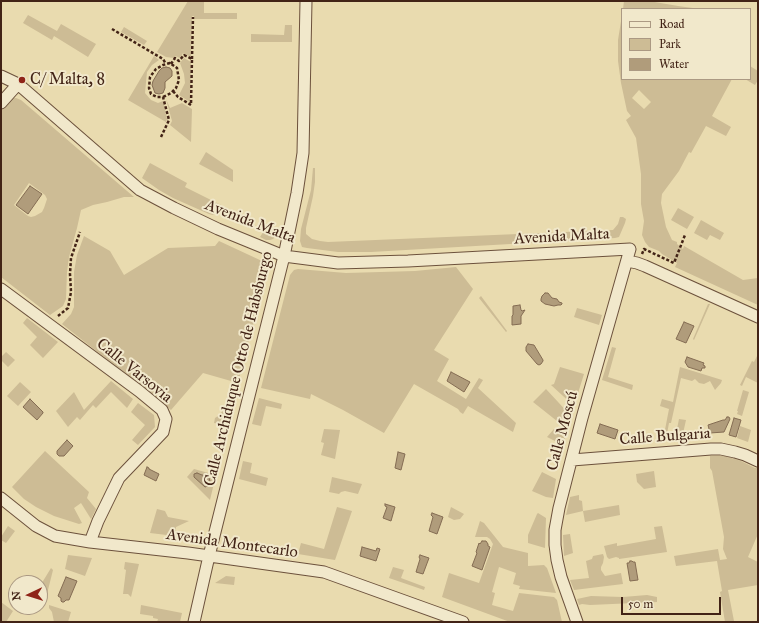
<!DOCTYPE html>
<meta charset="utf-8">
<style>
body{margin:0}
#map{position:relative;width:759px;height:623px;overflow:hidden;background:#e9dbaf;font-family:"IM FELL Great Primer",serif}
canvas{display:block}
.frame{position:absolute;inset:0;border:2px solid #422316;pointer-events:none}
.legend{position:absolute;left:621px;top:8px;width:130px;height:72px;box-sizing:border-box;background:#f1e8cb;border:1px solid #ab9983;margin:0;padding:5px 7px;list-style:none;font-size:12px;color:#422316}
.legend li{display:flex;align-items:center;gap:8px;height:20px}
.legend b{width:20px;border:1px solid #ab9983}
.north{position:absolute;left:8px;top:575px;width:40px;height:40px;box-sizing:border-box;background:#f1e8cb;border:1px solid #ab9983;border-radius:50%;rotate:266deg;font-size:11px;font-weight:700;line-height:16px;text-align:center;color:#422316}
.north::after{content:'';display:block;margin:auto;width:14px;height:18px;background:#8f2418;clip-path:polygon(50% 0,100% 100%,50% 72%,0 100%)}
.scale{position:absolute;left:621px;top:597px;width:100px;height:18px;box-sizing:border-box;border:2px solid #422316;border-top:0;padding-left:5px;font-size:12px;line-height:14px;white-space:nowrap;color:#422316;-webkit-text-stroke:3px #f1e8cb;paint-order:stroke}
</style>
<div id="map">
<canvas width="759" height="623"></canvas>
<div class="frame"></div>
<ul class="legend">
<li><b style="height:5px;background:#f1e8cb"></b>Road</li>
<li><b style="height:11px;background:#cdbc95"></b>Park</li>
<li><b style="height:11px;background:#b09c7b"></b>Water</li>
</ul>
<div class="north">N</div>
<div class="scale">50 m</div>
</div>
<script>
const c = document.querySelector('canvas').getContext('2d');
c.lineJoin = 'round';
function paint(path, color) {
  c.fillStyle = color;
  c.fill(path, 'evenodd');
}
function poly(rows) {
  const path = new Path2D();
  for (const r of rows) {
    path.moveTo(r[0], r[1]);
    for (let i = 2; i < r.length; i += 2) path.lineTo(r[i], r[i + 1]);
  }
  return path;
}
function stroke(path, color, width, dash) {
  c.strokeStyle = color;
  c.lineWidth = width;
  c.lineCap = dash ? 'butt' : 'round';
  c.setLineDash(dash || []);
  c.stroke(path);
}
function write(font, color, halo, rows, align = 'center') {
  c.font = font + ' "IM FELL Great Primer",serif';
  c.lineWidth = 4;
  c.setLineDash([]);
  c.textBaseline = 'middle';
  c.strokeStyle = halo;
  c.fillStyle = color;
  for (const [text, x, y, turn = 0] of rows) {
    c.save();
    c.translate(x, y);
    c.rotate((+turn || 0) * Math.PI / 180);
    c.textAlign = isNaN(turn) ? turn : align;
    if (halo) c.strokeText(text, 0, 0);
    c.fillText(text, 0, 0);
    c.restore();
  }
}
paint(poly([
 [188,1,204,1,204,13,237,13,237,19,194,19,194,16,192,16,191,57,183,53,180,58,175,56,174,58,166,57,157,52],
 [624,1,649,1,678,6,700,9,623,9],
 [28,15,57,31,61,24,96,44,88,57,54,36,52,40,23,23],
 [622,15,622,79,732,79,712,116,731,127,726,136,706,126,691,153,689,152,679,171,662,194,661,203,666,227,672,240,677,242,677,244,683,249,684,246,743,280,758,278,758,305,675,267,677,263,662,254,659,251,649,247,645,242,642,235,644,221,641,204,641,174,636,138,626,120,631,116,627,111,621,83,618,61,618,40],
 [639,90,651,102,644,109,632,98],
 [285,25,292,25,292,42,251,42,251,34,284,35],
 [124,27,147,41,144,45,121,32],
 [154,56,159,60,152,65,147,72,145,93,151,100,158,103,163,101,167,119,166,122,128,100],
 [184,58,191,62,190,102,179,95,185,83,184,74,180,63],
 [750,66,758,71,758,80,755,85,745,79,750,79],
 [13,98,16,98,21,100,134,197,124,197,107,202,93,205,81,210,77,228,69,257,67,272,66,299,63,306,50,315,1,277,1,110,11,99],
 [29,183,45,195,47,199,44,208,42,212,35,216,31,217,28,216,14,205],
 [166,99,170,108,182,103,192,109,191,142,170,125,172,121],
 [206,152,233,170,233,182,199,164],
 [150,163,187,183,185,187,221,205,216,213,213,215,209,214,173,198,159,190,142,178],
 [313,168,315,168,315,182,313,196,306,228,306,234,312,239,320,241,328,242,613,230,618,224,620,217,623,217,626,219,625,223,619,237,615,238,371,252,338,252,307,248,302,247,300,241,301,229,311,190],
 [678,208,694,217,687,229,671,220],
 [701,220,724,233,720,240,710,235,707,240,694,233],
 [267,226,277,232,276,236,273,239,270,240,266,240,260,237],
 [84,236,110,251,124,275,168,248,215,246,219,241,262,261,266,265,267,271,238,383,203,373,171,410,62,324,71,314,74,307,74,272,77,255],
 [456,267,473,289,434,350,449,359,437,381,466,399,479,378,483,380,478,388,516,423,513,432,468,406,463,414,460,412,458,409,414,384,384,433,343,410,311,394,310,399,261,388,290,275,294,270,298,269,346,273,415,271],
 [481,296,507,331,506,332,479,298],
 [708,304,710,304,694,340,693,339],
 [577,308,602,315,599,325,574,317],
 [27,318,58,342,43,358,30,345,37,337,23,323],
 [612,347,616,348,608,377,633,385,632,390,602,380],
 [6,352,15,360,8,367,1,360,1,357],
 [758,354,758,383,746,377,742,386,740,385,752,361,754,362],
 [560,367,584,374,574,406,551,385,554,384],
 [680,367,722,380,721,383,715,390,710,381,704,384,699,383,695,379,692,381,681,378,671,423,669,423,666,439,663,440,669,409,660,406,662,399,673,402],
 [111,381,133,399,127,408,111,392,96,408,93,405,80,420,77,417,68,427,56,411,74,392,84,410],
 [20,382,31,392,18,406,7,396],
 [546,389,571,416,567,429,533,402],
 [743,390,749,392,742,416,737,414,738,411,737,411],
 [259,398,282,404,281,409,266,406,261,426,252,424],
 [138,403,154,415,155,427,138,445,132,440,145,425,131,412],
 [223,406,232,409,228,426,214,423,215,418,221,414],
 [679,419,686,420,682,438,675,439],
 [740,426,751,430,748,442,737,438],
 [324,429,340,430,335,459,321,455,324,443,321,442],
 [554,429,565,438,563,445,547,437],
 [45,451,89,492,87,498,96,509,91,519,81,503,74,508,82,523,79,524,54,516,36,507,24,499,12,487],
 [710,456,727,456,741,461,755,468,758,468,758,534,748,557,758,562,758,585,728,590,734,621,727,622,725,622,720,592,722,591,717,561,676,566,674,556,718,549,720,560,727,559,723,549,724,537,712,471,710,468],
 [243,461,252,463,250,473,268,478,266,486,239,479],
 [194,469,216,475,210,500,187,477],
 [654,471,656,487,644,489,637,482,636,474],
 [542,472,556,479,553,498,546,497,532,491],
 [332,477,362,484,358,494,345,491,341,492,339,494,329,492],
 [579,495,579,500,582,501,583,511,619,505,620,515,585,522,583,511,566,515,570,497],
 [337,507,352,511,335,560,298,554,301,543,324,549],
 [451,507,464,514,460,519,454,520,448,517],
 [157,509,165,511,168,517,189,521,176,527,175,536,150,533],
 [538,513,546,518,545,548,528,543,528,535,537,514],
 [480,521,484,523,503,547,528,553,528,566,544,565,547,568,556,593,519,589,520,586,513,584,516,573,499,567,492,592,495,593,492,605,513,611,519,593,554,597,557,600,562,622,510,622,442,597,449,573,479,583,493,544,490,539,487,537,475,537],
 [8,526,15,531,6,543,1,540,1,537],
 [662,526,667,552,619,559,619,558,616,557,609,559,607,557,604,546,617,543,617,546,656,539,654,527],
 [570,534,573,553,564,556,563,535],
 [603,554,604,557,603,563,601,567,601,570,605,576,621,573,623,584,574,590,570,580,589,578,586,561,592,559,593,556],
 [68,555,92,558,85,576,65,569],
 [125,562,139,564,131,597,128,594,123,594,126,570,124,569],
 [393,567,404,570,401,578,425,587,424,590,389,578],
 [51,568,53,570,47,594,40,590,40,586],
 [226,576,235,577,234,585,215,583],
 [647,595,657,597,657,602,590,605,582,604,579,605,577,599,591,596,623,597],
 [1,602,13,611,6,622,1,622],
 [49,605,71,612,68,622,54,622,52,612,49,608],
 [141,605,182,613,180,622,157,622,158,619,153,618,153,616,140,614]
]), '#cdbc95');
const water = poly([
 [166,67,170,68,172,71,172,76,165,82,165,88,163,93,159,94,155,93,152,85,153,81,159,71,162,68,166,67],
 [30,186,42,194,28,214,16,205,30,186],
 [545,293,548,293,552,298,557,299,559,302,562,303,562,304,561,305,558,305,554,306,545,304,541,301,541,299,542,296,545,293],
 [520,305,521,310,522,311,525,310,521,316,521,324,512,325,512,316,513,315,513,306,520,305],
 [684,322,694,326,686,343,676,339,684,322],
 [528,344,534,345,543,360,543,361,541,364,539,365,537,364,526,351,526,347,528,344],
 [687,357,704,363,703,365,705,366,705,368,702,368,701,371,688,367,685,362,687,357],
 [451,372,470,382,464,392,447,381,451,372],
 [30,399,43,412,43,413,37,420,23,407,30,399],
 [727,417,729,417,730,419,724,432,710,433,708,425,723,420,725,420,727,417],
 [734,418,741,420,736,437,729,435,734,418],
 [600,424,618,430,615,439,597,433,600,424],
 [67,440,73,446,64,456,59,456,57,454,57,451,67,440],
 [398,452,405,454,401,470,395,468,398,452],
 [147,467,149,468,149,469,159,474,156,481,144,475,147,467],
 [197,473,202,475,208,475,210,481,208,486,205,487,194,477,194,474,197,473],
 [385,504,395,507,391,521,383,518,387,507,385,506,385,504],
 [432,513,443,517,437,534,429,531,433,517,431,515,432,513],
 [482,541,486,541,488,544,488,546,490,547,482,570,472,566,477,553,476,552,479,543,480,544,482,541],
 [362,547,376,551,377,548,380,549,376,561,360,556,362,547],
 [420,555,429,558,423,574,416,572,420,559,419,557,420,555],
 [630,561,632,561,633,562,635,562,638,580,630,581,627,563,629,563,630,561],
 [66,577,77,581,69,600,66,600,64,602,62,602,61,601,61,598,58,596,66,577]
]);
paint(water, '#b09c7b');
stroke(water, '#846c53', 1);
const minor = poly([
 [1,76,18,84,140,190,174,208,218,229,284,256,338,263,408,261,630,249,582,418,559,508,555,530,555,545,557,560,561,577,577,622],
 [1,103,18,84],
 [627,261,637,263,645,266,758,317],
 [1,289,139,391,162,410,166,419,163,432,119,478,98,521,90,542],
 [572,460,711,449,721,449,735,452,745,455,758,461],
 [1,498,36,526,55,536,90,542,188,553,324,572,463,622],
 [194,622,209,556,284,256,297,193,303,153,306,1]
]);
stroke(minor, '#6c513c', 13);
stroke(poly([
 [112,29,163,59,166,64],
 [192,59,193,17],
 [171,64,175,58,179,61,184,55,192,59,191,105,178,97,173,91],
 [161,137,169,120,163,97,157,97,151,94,149,88,150,77,156,69,163,65,170,63,177,68,179,80,176,88,171,93,163,97],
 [642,254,644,249,674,263,685,235],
 [58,316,68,308,71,292,70,274,71,258,80,232]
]), '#422316', 2.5, [3, 2]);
stroke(minor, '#f1e8cb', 11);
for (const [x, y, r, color] of [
 [22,80,4,"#8f2418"]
]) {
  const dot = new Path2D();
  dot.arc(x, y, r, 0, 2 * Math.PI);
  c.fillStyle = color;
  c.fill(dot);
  stroke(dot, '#f1e8cb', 1.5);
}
write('16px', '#422316', '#f1e8cb', [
 ["C/ Malta, 8",30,80]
], 'left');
write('16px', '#422316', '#f1e8cb', [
 ["Avenida Malta",250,222,21],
 ["Avenida Malta",562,237,-3],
 ["Calle Archiduque Otto de Habsburgo",239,369,-76],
 ["Calle Varsovia",134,371,39],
 ["Calle Moscú",563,431,-75],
 ["Calle Bulgaria",665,437,-4],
 ["Avenida Montecarlo",232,544,8]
]);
</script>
